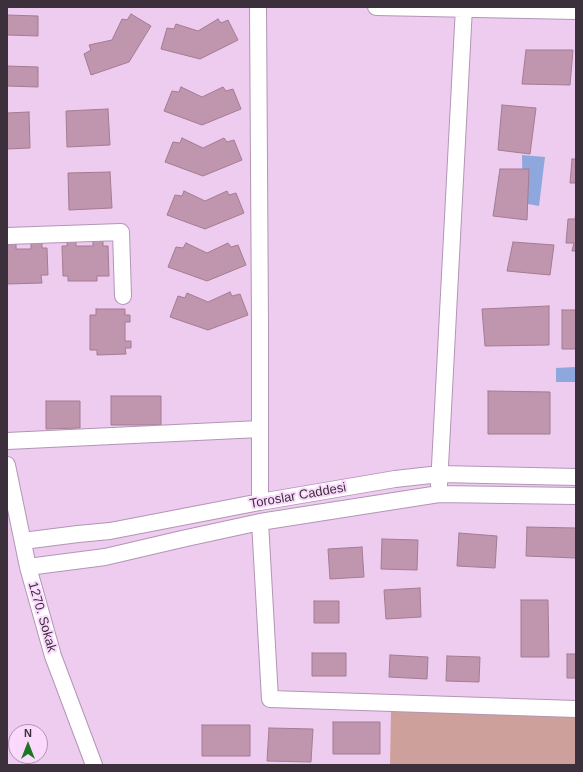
<!DOCTYPE html>
<style>
body{margin:0}
#map{position:relative;width:583px;height:772px;overflow:hidden;background:#edccef;font-family:Arial,sans-serif}
canvas{display:block}
.frame{position:absolute;inset:0;border:8px solid #3c303d;pointer-events:none}
.north{position:absolute;left:8px;top:724px;width:40px;height:40px;box-sizing:border-box;background:#fad9fd;border:1px solid #ae95b0;border-radius:50%;rotate:0deg;font-size:11px;font-weight:700;line-height:16px;text-align:center;color:#3c303d}
.north::after{content:'';display:block;margin:auto;width:14px;height:18px;background:#1e7624;clip-path:polygon(50% 0,100% 100%,50% 72%,0 100%)}
</style>
<div id="map">
<canvas width="583" height="772"></canvas>
<div class="frame"></div>
<div class="north">N</div>
</div>
<script>
const c = document.querySelector('canvas').getContext('2d');
c.lineJoin = 'round';
function paint(path, color) {
  c.fillStyle = color;
  c.fill(path, 'evenodd');
}
function poly(rows) {
  const path = new Path2D();
  for (const r of rows) {
    path.moveTo(r[0], r[1]);
    for (let i = 2; i < r.length; i += 2) path.lineTo(r[i], r[i + 1]);
  }
  return path;
}
function stroke(path, color, width, dash) {
  c.strokeStyle = color;
  c.lineWidth = width;
  c.lineCap = dash ? 'butt' : 'round';
  c.setLineDash(dash || []);
  c.stroke(path);
}
function write(font, color, halo, rows, align = 'center') {
  c.font = font + ' Arial,sans-serif';
  c.lineWidth = 4;
  c.setLineDash([]);
  c.textBaseline = 'middle';
  c.strokeStyle = halo;
  c.fillStyle = color;
  for (const [text, x, y, turn = 0] of rows) {
    c.save();
    c.translate(x, y);
    c.rotate((+turn || 0) * Math.PI / 180);
    c.textAlign = isNaN(turn) ? turn : align;
    if (halo) c.strokeText(text, 0, 0);
    c.fillText(text, 0, 0);
    c.restore();
  }
}
paint(poly([
 [391,710,576,716,576,765,390,765]
]), '#cda09c');
paint(poly([
 [522,155,545,157,539,206,523,203],
 [576,367,576,382,556,382,556,368]
]), '#8ea8dd');
const building = poly([
 [131,14,151,26,129,62,91,75,84,54,91,50,89,45,112,40,122,19,127,20,131,14],
 [7,15,38,16,38,36,7,35,7,15],
 [218,19,221,23,228,20,238,40,200,59,161,49,167,28,174,29,176,24,198,31,218,19],
 [526,50,573,50,570,85,522,84,526,50],
 [7,66,38,67,38,87,7,86,7,66],
 [181,87,202,97,223,87,226,91,233,89,241,109,202,125,164,111,172,91,179,92,181,87],
 [502,105,536,108,530,154,498,150,502,105],
 [108,109,110,145,67,147,66,111,108,109],
 [29,112,30,148,7,149,7,113,29,112],
 [182,138,203,148,224,138,227,142,234,140,242,160,203,176,165,162,173,142,180,143,182,138],
 [572,159,576,159,576,183,570,183,572,159],
 [500,169,529,169,527,220,493,216,500,169],
 [110,172,112,208,69,210,68,173,110,172],
 [184,191,205,201,227,191,229,195,236,193,244,213,205,229,167,215,175,195,182,196,184,191],
 [576,210,576,251,572,251,574,243,566,243,568,219,575,219,576,210],
 [103,240,103,246,108,246,109,276,97,276,97,281,68,281,68,276,63,276,62,246,67,246,67,241,76,241,76,246,93,246,93,241,103,240],
 [31,242,42,242,42,248,47,248,48,275,41,275,42,283,7,284,7,244,16,243,16,249,31,249,31,242],
 [513,242,554,245,550,275,507,271,513,242],
 [186,243,207,253,228,243,231,247,238,245,246,265,207,281,168,267,176,247,183,248,186,243],
 [230,292,232,296,240,294,248,315,208,330,170,317,178,296,185,298,187,293,208,302,230,292],
 [549,306,549,345,485,346,482,309,549,306],
 [96,309,125,309,125,315,130,315,130,322,125,322,125,341,131,341,131,348,125,348,126,354,97,355,97,350,90,350,90,315,96,315,96,309],
 [562,310,576,310,576,349,562,349,562,310],
 [488,391,550,392,550,434,488,434,488,391],
 [111,396,161,396,161,425,111,425,111,396],
 [46,401,80,401,80,428,46,429,46,401],
 [527,527,576,528,576,558,526,556,527,527],
 [459,533,497,536,495,568,457,566,459,533],
 [382,539,418,540,417,570,381,569,382,539],
 [362,547,364,577,330,579,328,549,362,547],
 [420,588,421,617,386,619,384,590,420,588],
 [521,600,548,600,549,657,521,657,521,600],
 [314,601,339,601,339,623,314,623,314,601],
 [312,653,346,653,346,676,312,676,312,653],
 [567,654,576,654,576,678,567,678,567,654],
 [390,655,428,657,427,679,389,677,390,655],
 [447,656,480,657,479,682,446,681,447,656],
 [333,722,380,722,380,754,333,754,333,722],
 [202,725,250,725,250,756,202,756,202,725],
 [269,728,313,729,311,762,267,761,269,728]
]);
paint(building, '#c096ae');
stroke(building, '#a47b92', 1);
const minor = poly([
 [258,7,260,324,260,502],
 [376,7,576,11],
 [7,236,121,232,123,296],
 [7,441,260,429],
 [7,465,28,567,53,656,94,765],
 [439,485,464,7],
 [260,522,270,699,576,709],
 [23,541,78,534,110,531,260,502,395,479,440,474,576,477],
 [28,567,105,557,182,539,260,522,439,494,576,496]
]);
stroke(minor, '#b395b6', 18);
stroke(minor, '#fff', 16);
write('13px', '#3c303d', '#fad9fd', [
 ["Toroslar Caddesi",298,496,-10],
 ["1270. Sokak",42,617,74]
]);
</script>
